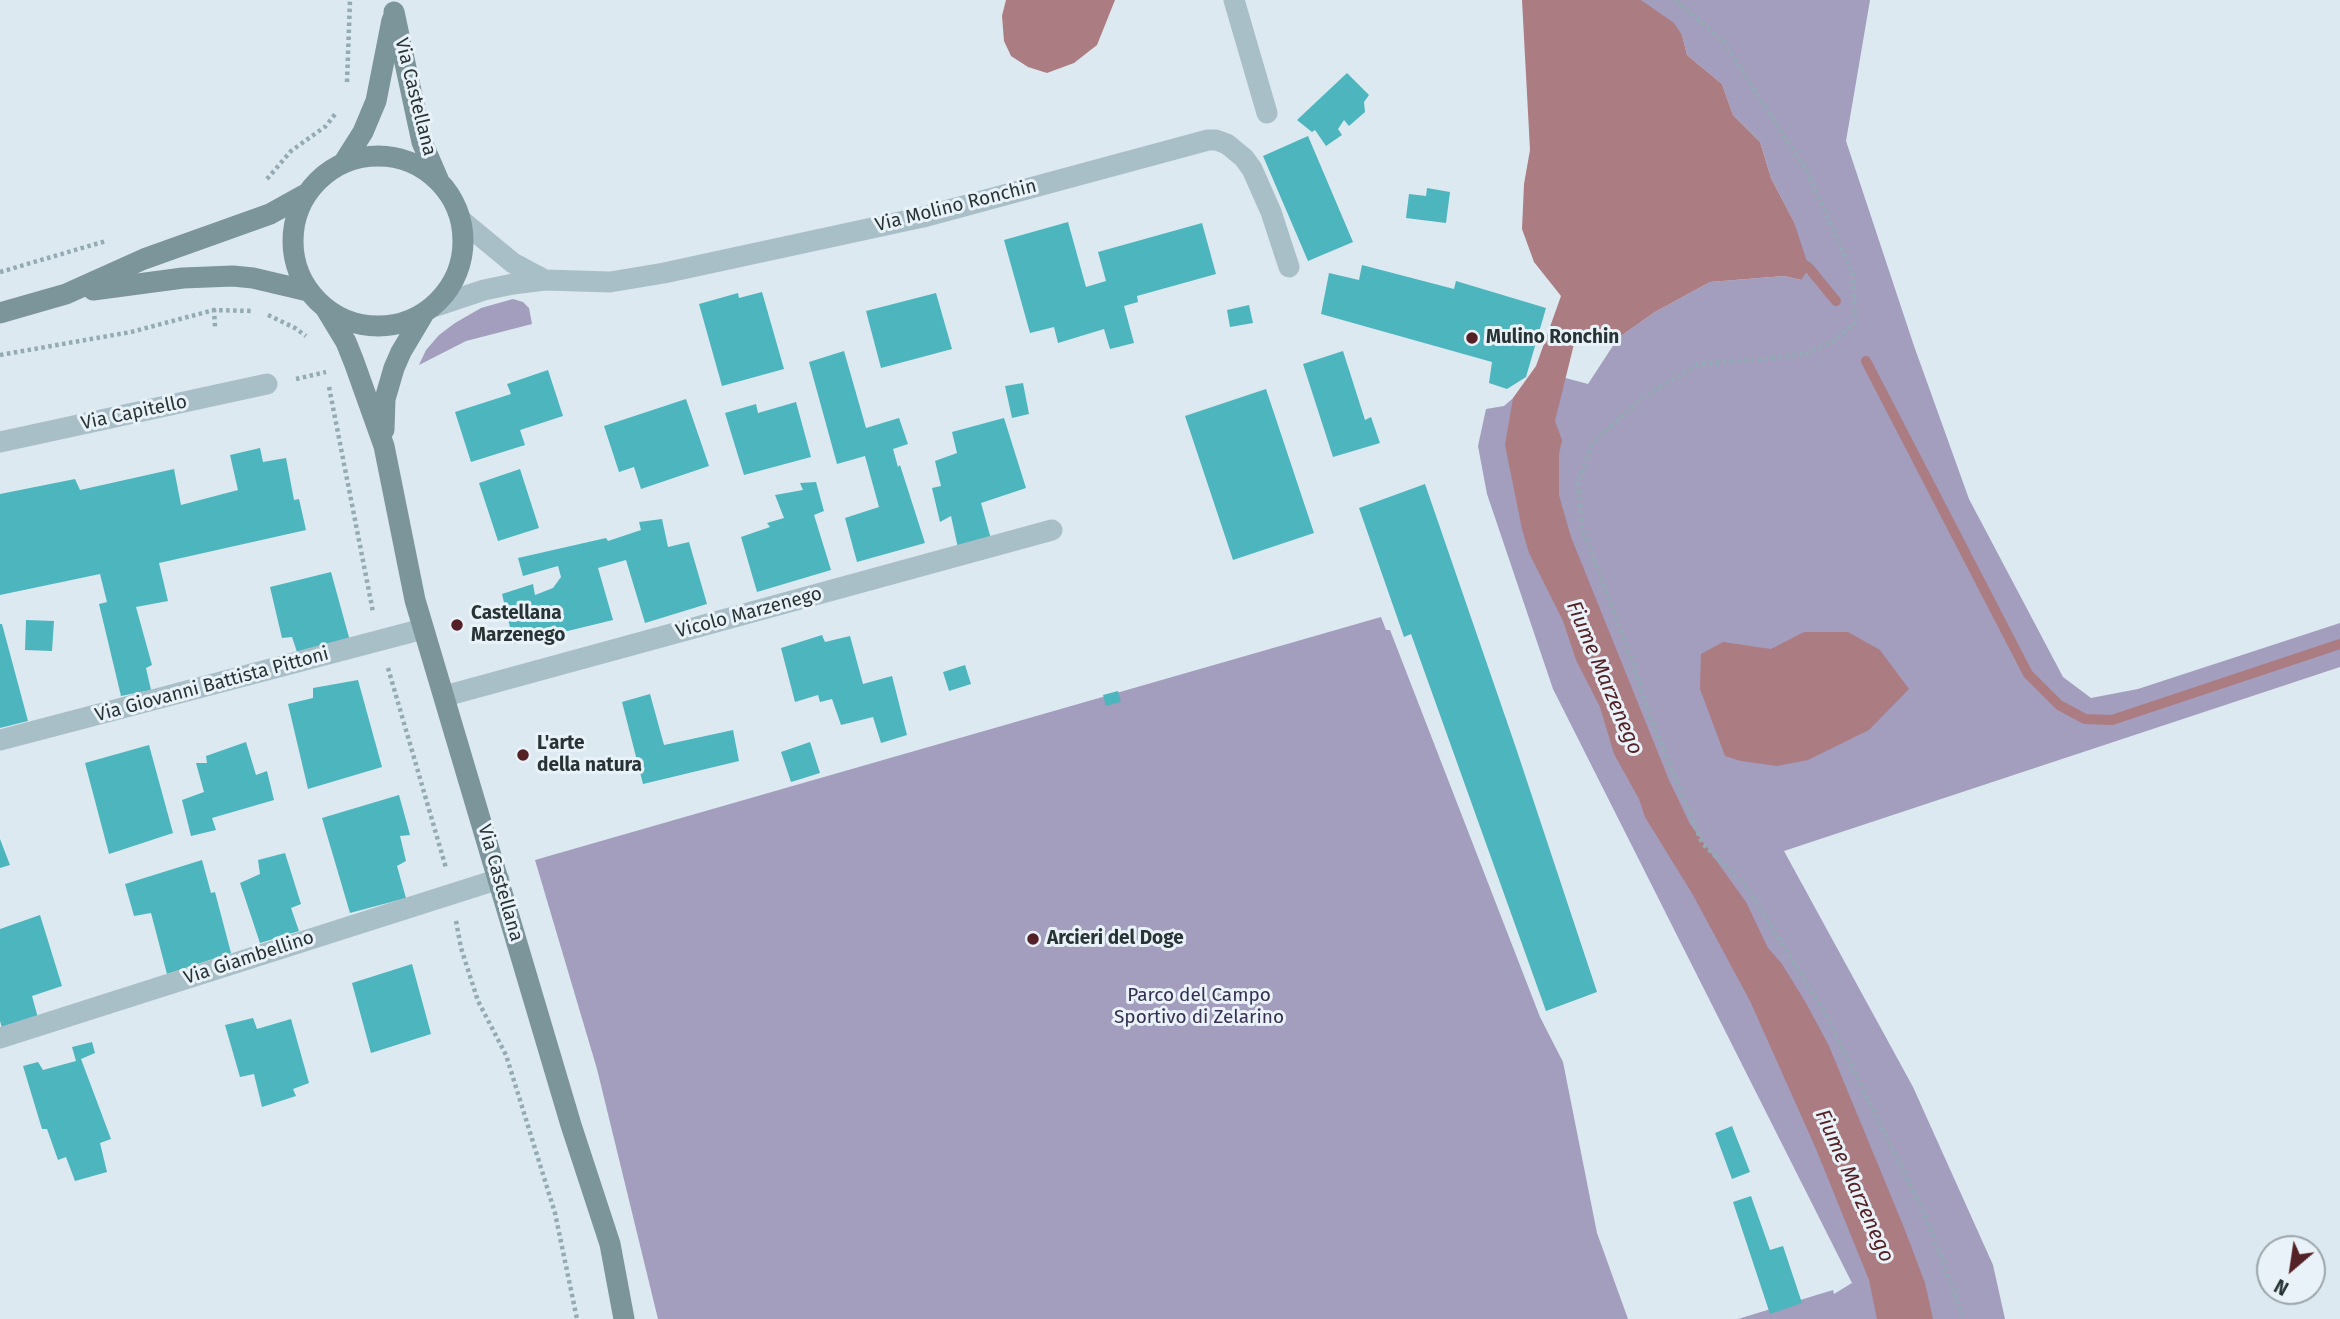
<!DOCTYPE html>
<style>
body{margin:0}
#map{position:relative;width:2340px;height:1319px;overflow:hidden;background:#dce9f0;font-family:"Fira Sans",sans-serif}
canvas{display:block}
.north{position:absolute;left:2256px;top:1235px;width:70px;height:70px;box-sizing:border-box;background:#e8f2f8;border:2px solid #9ba6aa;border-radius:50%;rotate:209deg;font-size:19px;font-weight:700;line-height:28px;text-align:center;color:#283335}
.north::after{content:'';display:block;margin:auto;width:24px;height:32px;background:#542126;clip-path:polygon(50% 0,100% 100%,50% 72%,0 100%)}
</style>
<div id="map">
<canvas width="2340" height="1319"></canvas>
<div class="north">N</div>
</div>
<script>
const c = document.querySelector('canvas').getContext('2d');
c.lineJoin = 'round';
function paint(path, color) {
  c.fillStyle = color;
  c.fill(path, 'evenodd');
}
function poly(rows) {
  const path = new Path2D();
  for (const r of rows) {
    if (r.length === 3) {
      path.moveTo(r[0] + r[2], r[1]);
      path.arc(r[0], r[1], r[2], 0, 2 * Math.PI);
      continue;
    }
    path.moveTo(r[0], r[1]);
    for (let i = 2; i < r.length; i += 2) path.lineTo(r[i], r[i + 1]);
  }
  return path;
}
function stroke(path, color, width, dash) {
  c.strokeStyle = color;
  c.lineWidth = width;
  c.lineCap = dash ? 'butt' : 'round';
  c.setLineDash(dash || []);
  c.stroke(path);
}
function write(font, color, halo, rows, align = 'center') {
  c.font = font + ' "Fira Sans",sans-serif';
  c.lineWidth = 6;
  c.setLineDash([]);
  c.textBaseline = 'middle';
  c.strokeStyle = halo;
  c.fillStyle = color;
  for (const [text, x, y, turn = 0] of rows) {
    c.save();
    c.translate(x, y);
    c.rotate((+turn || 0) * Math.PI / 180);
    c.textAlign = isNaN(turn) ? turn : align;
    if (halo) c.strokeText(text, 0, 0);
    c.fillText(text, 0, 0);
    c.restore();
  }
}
paint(poly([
 [1641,0,1870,0,1846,141,1914,346,1969,499,2063,677,2091,698,2138,689,2340,623,2340,667,1784,851,1913,1087,1993,1265,2005,1319,1738,1319,1833,1290,1834,1294,1852,1283,1553,689,1487,494,1478,446,1486,409,1504,406,1543,372,1588,384,1618,338,1655,312,1710,282,1784,276,1801,280,1794,222,1771,178,1760,142,1733,115,1722,84,1687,55,1682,35],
 [513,299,523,302,529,308,532,324,466,341,419,365,426,350,439,335,455,323,481,308],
 [1381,617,1386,630,1390,630,1540,1017,1563,1062,1597,1233,1628,1319,658,1319,597,1069,535,860]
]), '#a39dbe');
paint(poly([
 [1006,0,1115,0,1097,45,1074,63,1047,73,1028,67,1011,56,1004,41,1002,16],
 [1522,0,1641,0,1674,23,1682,35,1687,55,1722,84,1733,115,1760,142,1771,178,1794,222,1809,268,1801,280,1784,276,1710,282,1655,312,1618,338,1575,340,1555,421,1562,440,1559,454,1559,495,1571,537,1669,780,1690,824,1746,902,1768,948,1782,964,1806,1003,1829,1046,1905,1230,1925,1283,1933,1319,1877,1319,1869,1280,1816,1149,1750,1001,1693,895,1645,817,1639,799,1614,754,1600,707,1576,660,1563,621,1529,553,1522,529,1505,445,1513,398,1536,366,1561,296,1534,262,1522,229,1524,184,1530,150],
 [1804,632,1848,632,1880,650,1909,689,1869,730,1808,760,1777,766,1741,761,1725,756,1700,689,1701,654,1723,642,1771,649]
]), '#ab7d83');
stroke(poly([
 [1797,260,1809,268,1836,301],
 [1866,361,2028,674,2059,705,2085,719,2112,720,2340,644]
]), '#ab7d83', 10);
paint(poly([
 [1347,73,1369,95,1364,102,1365,112,1349,126,1344,120,1338,129,1342,135,1326,146,1315,130,1312,132,1297,120],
 [1308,136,1353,242,1308,261,1263,156],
 [1427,188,1450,192,1446,223,1406,218,1409,194,1426,196],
 [1068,222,1086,287,1106,281,1098,252,1202,223,1216,274,1137,296,1138,302,1124,306,1134,343,1110,349,1104,329,1058,343,1054,327,1030,333,1004,240],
 [1362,265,1454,289,1456,281,1546,308,1526,377,1507,389,1489,383,1492,362,1321,314,1329,273,1359,280],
 [762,292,784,369,722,386,699,304,738,293,739,298],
 [936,293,952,349,881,368,866,311],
 [1249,305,1253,323,1230,327,1227,310],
 [844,351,866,428,899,418,908,444,893,449,898,467,900,465,925,543,857,562,845,518,879,507,865,456,837,464,809,362],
 [1343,351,1365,420,1371,417,1380,443,1333,457,1303,364],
 [548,370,563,416,520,430,525,445,471,462,455,412,511,394,507,384],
 [1023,383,1029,414,1012,418,1005,386],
 [1266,389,1314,533,1233,560,1185,416],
 [686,399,709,466,641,489,634,467,619,472,604,426],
 [796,402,811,457,744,475,725,413,756,404,758,413],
 [1004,418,1026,488,981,503,991,539,958,548,951,516,940,522,932,488,941,486,935,461,957,453,952,432],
 [260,448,263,462,286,458,294,500,299,499,306,530,159,563,168,601,136,607,152,665,146,668,151,690,121,696,99,604,107,602,100,574,0,595,0,494,75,479,80,490,174,469,181,505,238,490,230,455],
 [520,469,539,528,498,541,479,483],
 [816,482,824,511,814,515,831,570,757,592,741,537,770,527,767,523,784,518,775,495,803,490,800,483],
 [1425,484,1516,748,1597,992,1546,1011,1411,634,1404,637,1359,508],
 [662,519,668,547,689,542,707,604,645,623,626,560,598,568,613,620,514,644,502,594,533,584,535,595,553,588,561,577,558,566,523,576,518,558,606,538,608,541,641,530,639,522],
 [331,572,350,641,298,655,292,637,282,638,270,587],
 [26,620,54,621,52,651,25,650],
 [0,624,2,624,28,721,0,728],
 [822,635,825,642,850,636,863,684,892,676,907,735,881,743,873,717,841,725,832,699,820,702,818,695,795,702,781,648],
 [965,665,971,684,949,691,943,672],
 [358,680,382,767,308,789,288,704,313,698,313,688],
 [1118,691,1121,702,1106,706,1103,695],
 [650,694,664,745,733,730,739,761,643,784,622,702],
 [246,742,256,775,267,771,274,800,212,818,216,830,191,836,182,800,204,792,196,763,207,763,206,756],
 [810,742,820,773,791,782,781,752],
 [149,745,173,833,109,854,85,763],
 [399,795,410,835,400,836,406,861,397,866,406,898,350,913,322,818],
 [0,839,10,865,0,868],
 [285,853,301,904,291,908,299,931,260,943,240,883,260,874,258,860],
 [202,860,211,893,215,892,231,953,167,974,151,913,134,916,125,884],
 [40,915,62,986,32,996,38,1018,2,1028,0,1021,0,929],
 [412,964,431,1034,371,1053,352,983],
 [253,1018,257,1029,291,1019,309,1083,293,1089,296,1096,262,1107,254,1074,240,1077,225,1025],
 [92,1042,95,1053,81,1059,111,1139,100,1143,107,1172,75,1181,66,1157,58,1160,47,1129,42,1129,23,1066,38,1062,43,1070,76,1061,72,1047],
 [1732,1126,1750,1172,1732,1179,1715,1133],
 [1751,1196,1770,1250,1783,1246,1802,1303,1770,1314,1733,1202]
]), '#4db5bd');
stroke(poly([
 [1675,0,1723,41,1808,173,1853,274,1855,322,1834,341,1807,353,1776,358,1699,364,1643,397,1592,443,1578,484,1582,528,1626,644,1651,719,1702,843,1745,885,1824,1011,1926,1217,1964,1319],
 [347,82,350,0],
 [267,179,291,151,326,126,336,113],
 [0,272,106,241],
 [214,309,215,327],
 [268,315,295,328,306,336],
 [0,355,131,332,214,310,253,311],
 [296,379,326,372],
 [329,387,373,612],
 [388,668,446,868],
 [456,921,461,948,478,1001,506,1055,555,1213,577,1319]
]), '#93abb3', 4.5, [3.5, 3.5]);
stroke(poly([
 [1234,0,1267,113]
]), '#a9bfc8', 21);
stroke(poly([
 [461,220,513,263,545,280],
 [436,306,484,290,513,284,545,280,610,282,664,273,923,217,1208,140,1216,140,1227,144,1244,158,1252,169,1271,212,1289,267],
 [0,442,267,384],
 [445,696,1052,530],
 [0,740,423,629],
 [0,1038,499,879]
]), '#a9bfc8', 21);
stroke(poly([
 [394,12,422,142,438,179],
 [378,241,85],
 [344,162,363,132,376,101,392,20],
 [93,290,183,278,233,276,253,278,308,291],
 [326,309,346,342,354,362,384,446,415,600,571,1125,610,1244,624,1319],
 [0,313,66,294,144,259,270,214,306,194],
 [384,430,385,399,394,368,401,352,423,315]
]), '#7b959b', 21);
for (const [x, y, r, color] of [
 [1472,338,7,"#542126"],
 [457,625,7,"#542126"],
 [523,755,7,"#542126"],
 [1033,939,7,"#542126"]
]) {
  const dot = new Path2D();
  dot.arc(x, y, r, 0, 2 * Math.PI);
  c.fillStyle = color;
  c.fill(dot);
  stroke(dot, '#e8f2f8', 2.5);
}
write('19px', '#283335', '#e8f2f8', [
 ["Via Castellana",415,97,76],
 ["Via Molino Ronchin",956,206,-14],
 ["Via Capitello",134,413,-12],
 ["Vicolo Marzenego",749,613,-15],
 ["Via Giovanni Battista Pittoni",212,685,-15],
 ["Via Castellana",500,883,74],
 ["Via Giambellino",249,958,-18]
]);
write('bold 19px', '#283335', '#e8f2f8', [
 ["Mulino Ronchin",1486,338],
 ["Castellana",471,614],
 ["Marzenego",471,636],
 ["L'arte",537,744],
 ["della natura",537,766],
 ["Arcieri del Doge",1047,939]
], 'left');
write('19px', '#352e52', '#e8f2f8', [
 ["Parco del Campo",1199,996],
 ["Sportivo di Zelarino",1199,1018]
]);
write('italic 21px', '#542126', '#e8f2f8', [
 ["Fiume Marzenego",1604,678,67],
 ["Fiume Marzenego",1854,1186,66]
]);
</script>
